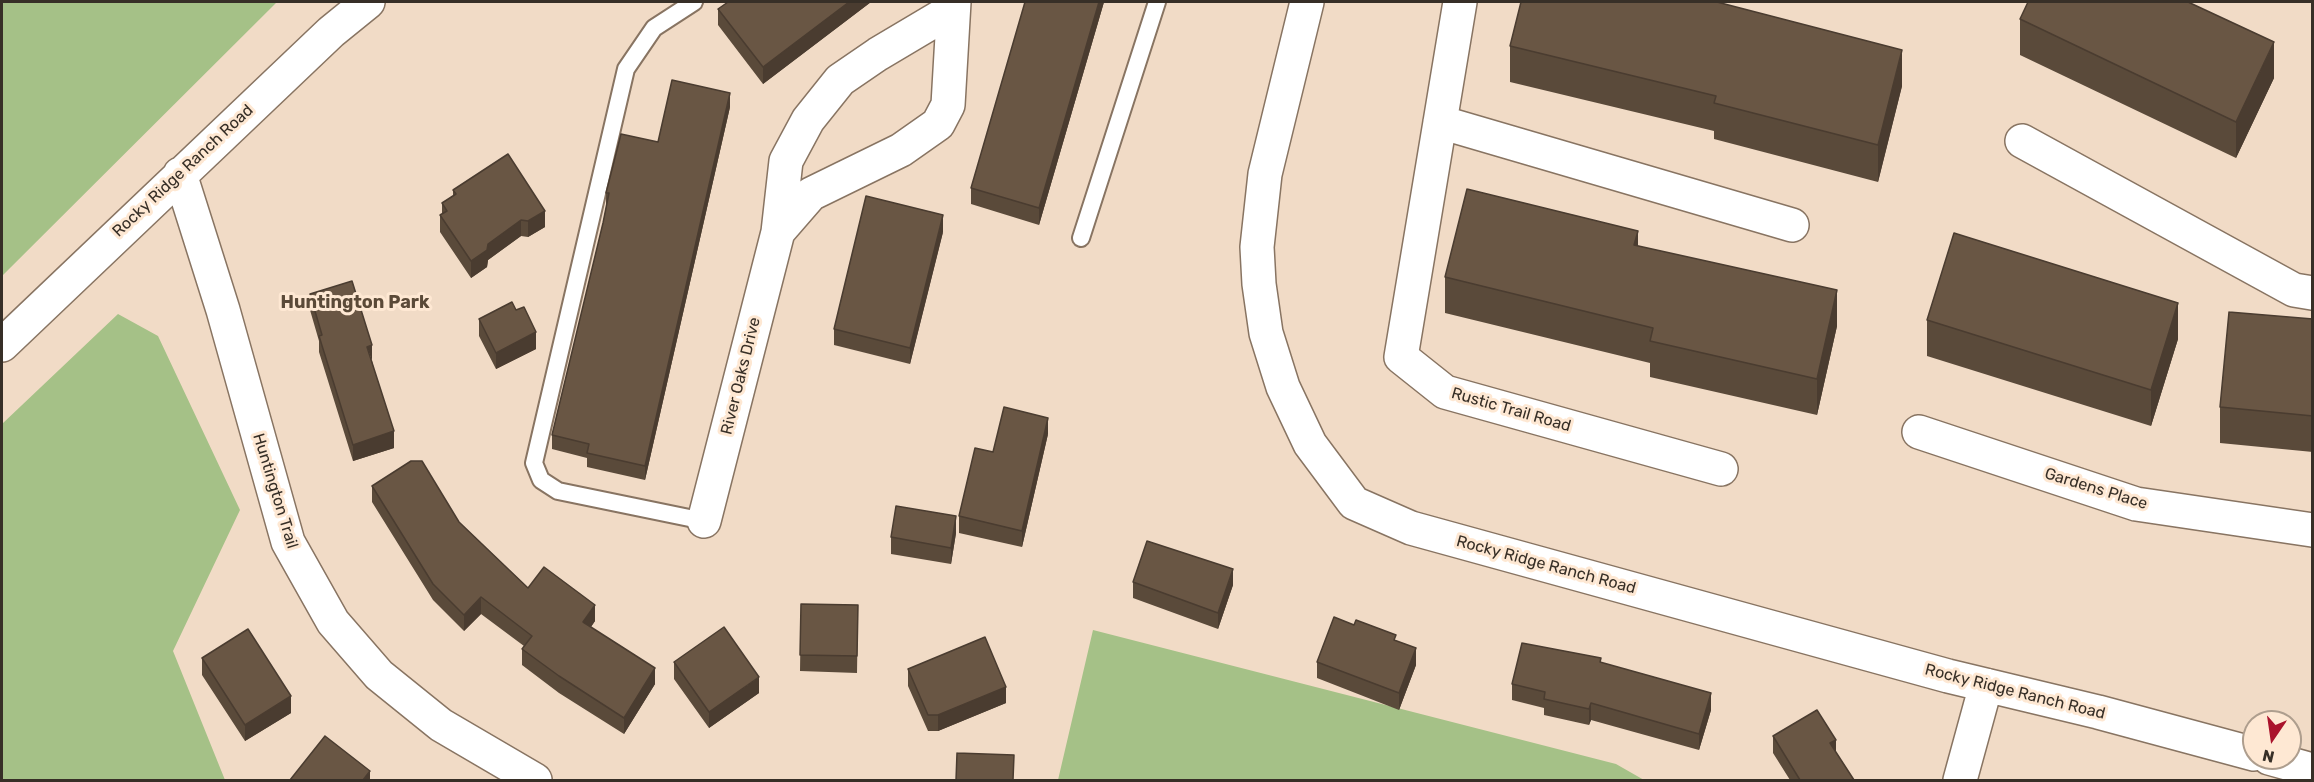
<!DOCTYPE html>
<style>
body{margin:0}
#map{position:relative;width:2314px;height:782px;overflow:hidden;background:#f1dbc6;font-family:Rubik,sans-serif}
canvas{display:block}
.frame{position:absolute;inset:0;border:3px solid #372f27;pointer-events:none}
.north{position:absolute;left:2242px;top:710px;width:60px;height:60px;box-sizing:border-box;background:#fee8d3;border:2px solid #ae9e8e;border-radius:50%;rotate:193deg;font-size:16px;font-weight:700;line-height:24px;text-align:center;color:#372f27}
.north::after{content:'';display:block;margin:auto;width:21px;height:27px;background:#aa132c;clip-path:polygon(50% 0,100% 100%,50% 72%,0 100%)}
</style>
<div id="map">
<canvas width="2314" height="782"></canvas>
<div class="frame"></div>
<div class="north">N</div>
</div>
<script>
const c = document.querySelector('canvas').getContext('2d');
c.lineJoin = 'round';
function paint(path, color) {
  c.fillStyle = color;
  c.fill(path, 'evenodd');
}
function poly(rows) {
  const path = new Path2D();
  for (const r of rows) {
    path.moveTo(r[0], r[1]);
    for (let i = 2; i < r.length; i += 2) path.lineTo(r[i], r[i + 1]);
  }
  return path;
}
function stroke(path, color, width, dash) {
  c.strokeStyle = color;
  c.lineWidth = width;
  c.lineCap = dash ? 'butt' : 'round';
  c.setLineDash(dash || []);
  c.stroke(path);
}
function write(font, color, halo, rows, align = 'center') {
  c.font = font + ' Rubik,sans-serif';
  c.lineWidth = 6;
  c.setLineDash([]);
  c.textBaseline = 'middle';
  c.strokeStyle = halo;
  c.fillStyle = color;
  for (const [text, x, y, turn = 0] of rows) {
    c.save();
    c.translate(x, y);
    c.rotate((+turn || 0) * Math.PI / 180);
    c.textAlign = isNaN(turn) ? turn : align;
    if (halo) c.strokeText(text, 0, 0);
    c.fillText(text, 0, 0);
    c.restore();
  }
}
paint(poly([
 [2,2,277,2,2,276],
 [118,314,158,336,240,510,173,651,225,780,2,780,2,424],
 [1093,630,1616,764,1644,780,1058,780]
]), '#a5c187');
const service = poly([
 [694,2,654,28,626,69,534,463,541,480,558,491,704,521],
 [1081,238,1157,2]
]);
const minor = poly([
 [1307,2,1265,174,1257,247,1259,284,1266,333,1283,387,1310,444,1354,503,1411,528,1948,676,2098,712,2254,754],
 [1460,2,1401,357,1445,392,1721,469],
 [1440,122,1792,225],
 [2022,141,2294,290,2312,293],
 [180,174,223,310,288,542,333,622,379,675,441,725,535,780],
 [778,232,811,194,901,150,938,124,948,105,954,2],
 [2,345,331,32,368,2],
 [1919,432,2136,504,2312,530],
 [704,521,778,232,786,161,808,120,840,80,878,54,952,10],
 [2269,758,2312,770],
 [1960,780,1986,685]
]);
stroke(service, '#887462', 20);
stroke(minor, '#887462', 36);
stroke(service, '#fff', 16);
stroke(minor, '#fff', 33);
paint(poly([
 [728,2,871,2,763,84,718,25,718,9],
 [1104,2,1039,225,971,204,971,188],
 [2020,19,2274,78,2236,158,2020,55],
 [1510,46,1902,86,1878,182,1714,139,1714,131,1510,82],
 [730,107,645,480,587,467,587,458,552,449,552,435,603,223,606,207,606,193,658,142],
 [453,190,545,227,528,237,521,236,488,260,487,267,471,278,440,232,440,215,442,214,442,203,453,196],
 [943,232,910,364,834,345,834,329],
 [1638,246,1837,326,1817,415,1650,377,1650,363,1445,313,1445,277],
 [310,294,372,361,394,448,353,461,319,352,319,341,310,310],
 [479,319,536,349,496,369,479,336],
 [2313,319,2313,452,2220,443,2220,407],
 [1927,320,2178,339,2151,426,1927,356],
 [1048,434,1022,547,959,533,959,516],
 [372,486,459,522,528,588,595,621,591,627,655,684,624,734,559,693,522,665,522,649,524,646,481,614,464,631,433,600,372,502],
 [956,533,951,564,891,554,891,537],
 [1133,582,1233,585,1218,629,1133,598],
 [801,604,858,605,857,673,800,671],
 [1396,641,1416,665,1399,710,1317,678,1317,662],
 [202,658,291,713,245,741,202,675],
 [674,662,759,693,709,728,674,679],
 [1601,663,1711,710,1699,750,1591,720,1589,725,1544,715,1544,708,1512,700,1512,684],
 [908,669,1006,703,938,731,928,731,908,686],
 [1773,736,1836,752,1854,780,1790,780,1773,753]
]), '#5a4a3a');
paint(poly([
 [849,2,871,2,763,84,763,67],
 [1099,2,1104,2,1039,225,1039,208],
 [2274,42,2274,78,2236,158,2236,122],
 [1902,50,1902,86,1878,182,1878,145],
 [730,93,730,107,645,480,645,466],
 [545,211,545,227,528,237,528,221],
 [943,215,943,232,910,364,910,348],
 [521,220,521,236,488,260,487,267,471,278,471,261,488,244],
 [1638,231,1638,267,1634,245],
 [1837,290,1837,326,1817,415,1817,379],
 [2178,303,2178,339,2151,426,2151,390],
 [536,332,536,349,496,369,496,353],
 [372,345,372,361,367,347],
 [1048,418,1048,434,1022,547,1022,531],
 [394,431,394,448,353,461,353,445],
 [956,516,956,533,951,564,951,548],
 [1233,569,1233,585,1218,629,1218,613],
 [481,597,481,614,464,631,464,615],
 [595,605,595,621,583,638,583,622],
 [1416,648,1416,665,1399,710,1399,693],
 [655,668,655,684,624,734,624,718],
 [759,677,759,693,709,728,709,712],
 [1006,687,1006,703,938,731,938,715],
 [1711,693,1711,710,1699,750,1699,734],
 [291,696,291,713,245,741,245,725],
 [1591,703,1591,720,1589,725,1589,709],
 [1836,740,1836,756,1830,743],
 [370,771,370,780,363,780]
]), '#4a3c30');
const building = poly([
 [728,2,849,2,763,67,718,9,728,2],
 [1025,2,1099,2,1039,208,971,188,1025,2],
 [1521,2,1717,2,1902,50,1878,145,1714,103,1716,96,1510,46,1521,2],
 [2028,2,2188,2,2274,42,2236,122,2020,19,2028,2],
 [672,80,730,93,645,466,587,453,589,444,552,435,603,223,609,193,606,193,621,134,658,142,672,80],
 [508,154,545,211,528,221,521,220,488,244,487,250,471,261,440,215,447,211,442,203,456,194,453,190,508,154],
 [1467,189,1638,231,1634,245,1837,290,1817,379,1650,341,1653,328,1445,277,1467,189],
 [866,196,943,215,910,348,834,329,866,196],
 [1954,233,2178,303,2151,390,1927,320,1954,233],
 [352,281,372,345,367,347,394,431,353,445,319,336,322,335,310,294,352,281],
 [512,302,516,310,524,307,536,332,496,353,479,319,512,302],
 [2229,312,2313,319,2313,416,2220,407,2229,312],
 [1004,407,1048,418,1022,531,959,516,975,448,993,452,1004,407],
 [411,461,422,461,459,522,528,588,544,567,595,605,583,622,655,668,624,718,559,676,522,649,532,636,481,597,464,615,433,584,372,486,411,461],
 [896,506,956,516,951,548,891,537,896,506],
 [1147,541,1233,569,1218,613,1133,582,1147,541],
 [801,604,858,605,857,656,800,655,801,604],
 [1334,617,1354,625,1356,620,1396,635,1394,640,1416,648,1399,693,1317,662,1334,617],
 [724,627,759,677,709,712,674,662,724,627],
 [248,629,291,696,245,725,202,658,248,629],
 [985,637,1006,687,938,715,928,715,908,669,985,637],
 [1522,643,1601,658,1600,662,1711,693,1699,734,1591,703,1589,709,1544,699,1545,692,1512,684,1522,643],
 [1817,710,1836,740,1830,743,1854,780,1800,780,1773,736,1817,710],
 [325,736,370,771,363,780,290,780,325,736],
 [957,753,1014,755,1013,780,956,780,957,753]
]);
paint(building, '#695644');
stroke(building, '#4a3c30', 1.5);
write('16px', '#372f27', '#fee8d3', [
 ["Rocky Ridge Ranch Road",183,171,-43],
 ["River Oaks Drive",741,376,-76],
 ["Rustic Trail Road",1511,410,16],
 ["Gardens Place",2096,489,17],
 ["Huntington Trail",275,491,73],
 ["Rocky Ridge Ranch Road",1546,565,15],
 ["Rocky Ridge Ranch Road",2015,692,14]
]);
write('bold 18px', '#5b4a38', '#fee8d3', [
 ["Huntington Park",355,303]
]);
</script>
